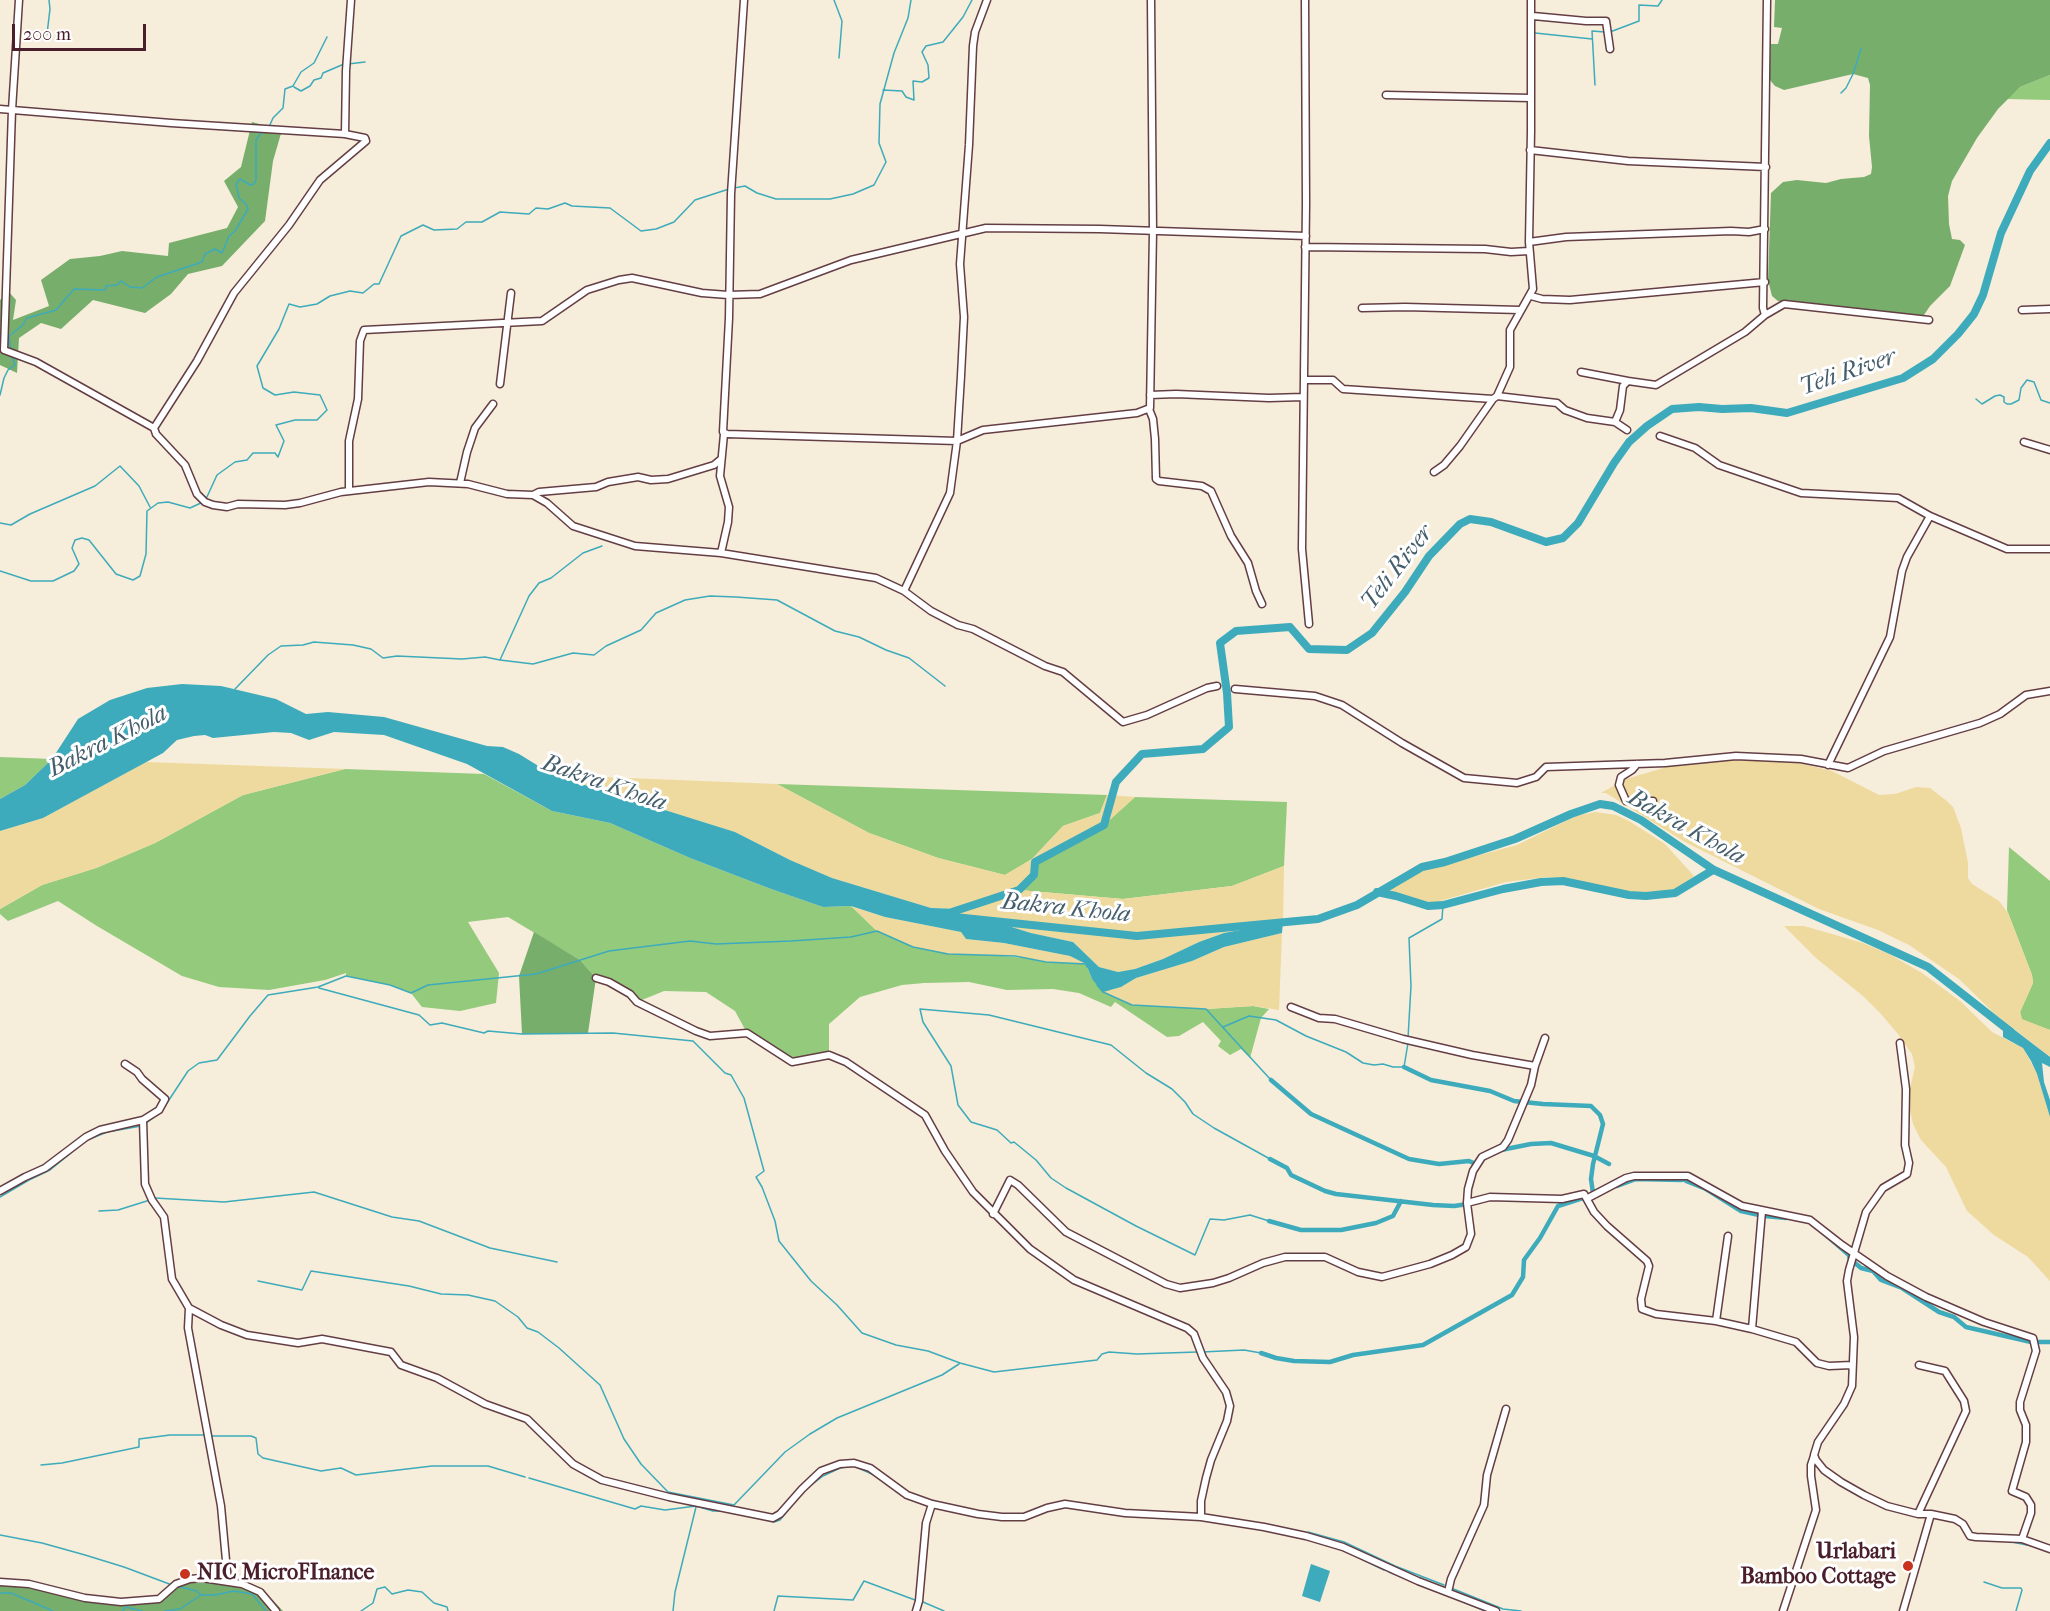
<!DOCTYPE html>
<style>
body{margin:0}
#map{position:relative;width:2050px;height:1611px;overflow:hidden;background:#f6edda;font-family:"IM FELL French Canon",serif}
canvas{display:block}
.scale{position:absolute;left:12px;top:24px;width:134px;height:27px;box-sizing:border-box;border:3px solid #4a1f2b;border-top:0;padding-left:8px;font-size:18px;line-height:21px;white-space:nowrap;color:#4a1f2b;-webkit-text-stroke:4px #fff;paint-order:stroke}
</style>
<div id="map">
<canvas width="2050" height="1611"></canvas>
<div class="scale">200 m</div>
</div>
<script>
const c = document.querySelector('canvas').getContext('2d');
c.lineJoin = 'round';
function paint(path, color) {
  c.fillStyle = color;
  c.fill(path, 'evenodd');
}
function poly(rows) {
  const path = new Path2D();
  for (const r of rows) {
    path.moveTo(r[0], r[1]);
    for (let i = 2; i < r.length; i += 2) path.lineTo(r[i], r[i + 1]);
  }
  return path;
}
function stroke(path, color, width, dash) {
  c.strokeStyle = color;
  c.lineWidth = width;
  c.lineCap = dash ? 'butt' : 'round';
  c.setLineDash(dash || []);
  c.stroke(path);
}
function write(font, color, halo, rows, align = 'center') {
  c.font = font + ' "IM FELL French Canon",serif';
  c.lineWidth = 6;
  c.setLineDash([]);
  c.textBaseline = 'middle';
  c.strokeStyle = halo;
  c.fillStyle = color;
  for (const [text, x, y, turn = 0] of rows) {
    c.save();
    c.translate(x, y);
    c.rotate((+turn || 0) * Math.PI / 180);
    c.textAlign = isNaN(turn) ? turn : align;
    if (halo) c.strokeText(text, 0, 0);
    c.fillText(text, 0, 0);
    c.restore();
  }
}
paint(poly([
 [2050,75,2050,100,2007,99,2020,87],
 [0,757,52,759,25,785,0,799],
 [345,769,484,774,552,811,610,823,690,858,771,889,823,907,851,906,877,931,983,954,1086,964,1092,979,1132,1005,1206,1009,1253,1006,1269,1009,1261,1018,1250,1058,1241,1049,1230,1055,1218,1046,1221,1041,1203,1022,1179,1036,1167,1037,1115,1002,1111,1007,1079,993,1053,989,1007,990,969,982,924,983,902,985,860,997,829,1024,829,1055,792,1062,747,1033,735,1011,706,992,664,991,637,1002,630,994,596,978,580,960,508,917,468,922,499,973,496,1003,460,1011,422,1007,411,993,390,985,346,976,346,973,325,980,269,990,219,987,182,976,97,926,58,901,8,921,0,914,0,909,42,885,96,868,155,843,243,795],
 [777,784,1107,795,1100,813,1063,826,1032,859,1005,875,938,858,869,833],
 [1135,797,1287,802,1284,866,1232,886,1123,899,1019,890,1034,875,1035,862,1104,825],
 [2009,847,2050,881,2050,1030,2022,1020,2020,1012,2033,983,2032,975,2007,910]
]), '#94ca7c');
paint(poly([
 [1775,0,2050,0,2050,75,2020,87,1998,109,1977,138,1952,181,1948,196,1949,224,1952,239,1960,240,1965,245,1950,286,1930,306,1924,315,1915,320,1792,305,1778,301,1772,296,1768,280,1771,193,1783,182,1797,180,1826,183,1841,179,1864,177,1871,174,1872,167,1869,136,1870,85,1868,78,1853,74,1784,90,1775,86,1769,79,1771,44,1778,44,1782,28,1774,27],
 [252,122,282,130,273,161,265,221,222,266,188,274,171,294,145,313,93,300,61,329,41,323,19,338,17,373,0,365,0,300,9,292,16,300,13,320,49,306,41,280,70,259,100,256,122,251,168,256,169,243,227,228,238,207,224,181,241,167],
 [534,932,580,960,596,978,588,1033,522,1034,519,976],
 [228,1578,243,1581,262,1589,283,1611,0,1611,0,1581,122,1601,160,1598,176,1582]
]), '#77ae6c');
paint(poly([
 [1754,760,1799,763,1832,771,1879,795,1895,794,1916,787,1930,788,1948,802,1953,807,1961,828,1968,863,1968,878,1972,884,1999,901,2008,913,2032,975,2033,983,2020,1012,2022,1019,2050,1030,2050,1057,1995,1014,1959,979,1909,945,1878,930,1819,909,1685,842,1606,793,1601,793,1626,779,1667,767,1708,761],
 [146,762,345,769,243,795,155,843,96,868,42,885,0,909,0,831,43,818],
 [553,775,777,784,869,833,938,858,1005,875,1032,859,1063,826,1100,813,1107,795,1135,797,1104,825,1035,862,1034,875,1019,890,1123,899,1232,886,1284,866,1283,922,1224,933,1199,942,1163,959,1135,969,1118,972,1099,967,1073,942,1031,933,992,921,953,916,960,909,931,908,832,878,790,860,735,832],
 [1595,812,1616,815,1629,821,1665,844,1694,876,1676,889,1644,894,1630,893,1565,878,1547,877,1506,882,1433,903,1424,902,1397,893,1387,892,1408,877,1424,870,1517,845,1576,816],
 [851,906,885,917,961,932,966,939,1004,943,1070,956,1086,964,1046,962,1015,956,948,954,913,947,877,931],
 [1784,926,1804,926,1863,943,1889,954,1922,973,1960,1001,1992,1032,2023,1048,2037,1074,2050,1117,2050,1281,2028,1257,1994,1235,1967,1211,1946,1167,1921,1140,1913,1124,1910,1110,1910,1088,1915,1067,1912,1054,1898,1034,1881,1014,1863,996,1816,958],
 [1282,933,1279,1010,1253,1006,1206,1009,1132,1005,1103,992,1121,987,1136,978,1192,961,1224,947]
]), '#eeda9e');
paint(poly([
 [182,684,221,686,259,695,276,699,306,714,328,712,384,717,487,746,503,747,519,754,553,775,735,832,790,860,832,878,931,908,961,909,954,916,992,921,1031,933,1073,942,1099,967,1118,972,1135,969,1163,959,1199,942,1224,933,1283,922,1282,933,1224,947,1192,961,1136,978,1121,987,1103,992,1092,979,1086,964,1070,956,1004,943,966,939,961,932,885,917,851,906,823,907,771,889,690,858,610,823,552,811,467,764,384,735,334,732,309,740,291,733,274,732,213,738,205,735,194,736,177,740,163,753,43,818,0,831,0,799,25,785,52,759,78,719,110,700,147,688],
 [2003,1021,2050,1057,2050,1067,2042,1063,2044,1082,2050,1100,2050,1117,2037,1074,2031,1061,2023,1048,2003,1037],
 [1311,1564,1330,1571,1320,1602,1302,1596]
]), '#3dabbb');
stroke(poly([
 [834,0,842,21,839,58],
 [1610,32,1639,21,1639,5,1658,6,1662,0],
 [1535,33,1592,39],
 [47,34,50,9,49,0],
 [348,64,365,62],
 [1595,85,1592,31,1605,32],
 [294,87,301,91,310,86,314,80,321,78,323,73,344,64],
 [883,90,902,91,906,97,914,100,913,81,922,82,929,78,928,65,922,52,926,46,943,42,963,17,972,0],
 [1841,93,1846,88,1853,74,1861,49],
 [269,127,273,118,283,108,285,89,293,86,301,72,314,63,327,37],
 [734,188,745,186,757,193,776,199,830,199,853,194,874,185,886,162,879,143,880,104,894,53,908,18,911,0],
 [11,351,9,336,23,325,27,318,56,310,74,289,105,290,106,286,117,285,121,281,130,287,142,288,157,277,202,262,205,254,215,249,222,253,229,236,235,231,248,209,246,204,239,198,236,184,240,179,250,185,254,184,256,180,256,140,261,133,265,132],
 [0,395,4,378,8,370,15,365,12,356],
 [1976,399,1982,404,1995,396,2000,395,2004,397,2004,402,2007,404,2011,404,2019,400,2021,388,2027,380,2034,382,2041,400,2050,403],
 [206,499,217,475,235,462,247,460,253,453,275,453,278,457,284,441,276,425,295,420,317,420,327,410,320,395,294,392,275,395,263,388,257,366,279,329,289,304,300,307,317,304,330,296,350,291,363,293,374,284,379,284,401,236,423,225,434,230,457,229,466,222,482,222,500,212,529,214,536,208,548,209,565,203,572,206,610,208,641,231,656,229,674,222,695,200,729,189],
 [0,523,11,525,30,514,95,486,120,466,139,486,150,507],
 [0,571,31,581,53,581,74,571,79,564,72,548,75,540,82,538,89,540,116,574,133,580,140,576,146,554,147,511,158,503,168,502,190,508,203,502],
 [500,660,533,664,573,653,594,655,606,646,641,630,656,613,685,600,710,596,736,597,777,600,835,631,859,637,886,650,909,658,945,686],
 [235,689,268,655,281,646,303,645,314,642,353,645,371,649,383,658,397,656,462,659,485,657,500,660,529,596,539,583,551,578,583,553,602,546],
 [1097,985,1103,992,1132,1005,1206,1009,1271,1080],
 [319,988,419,1015,430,1025,442,1023,484,1033,488,1031,522,1034,613,1033,693,1041,725,1073,731,1075,744,1098,764,1171,756,1177,762,1187,775,1221,779,1241,811,1281,837,1305,862,1333,896,1345,928,1351,960,1363,994,1372,1097,1360,1102,1354,1109,1352,1137,1354,1197,1352],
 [1223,1027,1249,1016,1276,1020,1306,1036,1346,1052,1363,1063,1374,1065,1383,1064,1393,1067,1404,1067,1408,1043],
 [1408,1038,1411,986,1409,938,1442,919,1443,905],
 [165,1106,188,1071,199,1063,217,1060,250,1016,268,995,318,987,346,976,390,985,411,993,428,985,536,974,609,951,690,941,716,944,791,941,851,937,877,931,913,947,948,954,1015,956,1046,962,1086,964,1087,967],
 [145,1124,158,1114],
 [85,1141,107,1132,141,1126],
 [0,1197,29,1180,50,1170,82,1144],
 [155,1198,224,1202,314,1192,392,1217,419,1221,490,1248,557,1262],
 [99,1211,118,1210,150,1200],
 [1269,1221,1250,1215,1224,1220,1210,1219,1195,1255,1136,1226,1066,1188,1051,1178,1036,1160,1014,1142,1011,1143,997,1130,971,1122,958,1105,951,1066,923,1022,920,1009,989,1015,1111,1045,1146,1073,1172,1089,1185,1102,1193,1114,1214,1128,1270,1159],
 [258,1281,302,1290,311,1271,409,1286,441,1294,468,1295,495,1301,518,1317,527,1328,538,1332,559,1348,600,1385,624,1439,641,1464,668,1492,734,1505,785,1452,810,1434,837,1418,942,1375,959,1364],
 [1202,1352,1244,1350,1261,1353],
 [210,1436,251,1436,256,1438,258,1454,263,1458,321,1471,341,1468,356,1475,432,1466,488,1466,525,1477],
 [41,1465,62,1463,139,1447,139,1439,170,1435,205,1435],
 [529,1478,635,1509,641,1506,665,1510,696,1506,713,1511,722,1511],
 [890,1486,906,1497],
 [806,1489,823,1476,840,1468,854,1466,874,1475],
 [741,1514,774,1522,780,1520,791,1506],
 [1308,1532,1344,1542,1395,1566,1444,1585],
 [0,1535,42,1543,85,1555,124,1567,172,1585],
 [2007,1541,2032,1546],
 [1345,1551,1384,1570],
 [1389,1572,1401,1577],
 [1984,1582,2002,1588,2021,1588,2022,1590,2016,1611],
 [176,1586,197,1591,201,1595],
 [1451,1588,1503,1609,1521,1611],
 [0,1593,11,1593,53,1611],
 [1461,1601,1485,1611],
 [923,1602,944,1611],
 [122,1611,126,1607,142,1611],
 [165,1611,180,1609,201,1595,215,1595,234,1591,252,1594,266,1611],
 [361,1611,373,1603,377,1589,385,1587,392,1594,408,1590,422,1592,434,1603,447,1607,448,1611],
 [673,1611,675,1592,696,1507],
 [774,1611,778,1596,853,1600,864,1581,915,1600]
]), '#3dabbb', 1.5);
stroke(poly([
 [1404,1067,1431,1080,1490,1091,1514,1101,1543,1104,1591,1106,1600,1115,1603,1124,1593,1164,1591,1179,1593,1193],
 [1271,1080,1311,1114,1409,1159,1439,1164,1469,1161,1478,1165],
 [1501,1150,1531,1144,1551,1143,1594,1156,1609,1164],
 [1270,1159,1287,1168,1291,1175,1325,1191,1336,1194,1433,1205,1454,1206,1468,1204],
 [1686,1181,1706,1189,1741,1211,1759,1215],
 [1617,1186,1636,1179,1682,1180],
 [1765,1216,1786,1218],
 [1269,1221,1301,1230,1341,1230,1376,1223,1393,1216,1401,1201],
 [1826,1235,1849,1255,1850,1260],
 [1855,1263,1861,1268,1873,1271,1881,1280,1902,1288,1939,1312,1954,1317,1966,1327,2031,1342,2050,1342],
 [1261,1353,1276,1358,1294,1361,1330,1362,1353,1355,1423,1345,1512,1295,1523,1277,1524,1260,1540,1238,1558,1206,1583,1198]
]), '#3dabbb', 4.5);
stroke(poly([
 [1377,892,1396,896,1428,906,1443,905,1503,889,1541,882,1563,881,1629,895,1646,896,1675,893,1713,870],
 [952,912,1019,890,1034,875,1035,862,1104,825,1116,782,1142,754,1203,749,1229,727,1227,693,1220,643,1236,631,1290,627,1309,649,1347,650,1372,633,1405,592,1429,556,1460,524,1470,519,1491,522,1546,542,1563,538,1578,523,1614,463,1629,442,1647,426,1672,409,1699,407,1722,409,1751,408,1787,413,1903,378,1933,359,1958,334,1974,314,1983,295,2001,233,2030,171,2050,143],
 [945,916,1137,936,1318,919,1357,905,1422,867,1445,862,1515,839,1571,814,1600,804,1613,806,1641,820,1714,870,1928,967,2011,1032]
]), '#3dabbb', 8);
const minor = poly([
 [19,0,12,110,4,350,36,362,154,428,156,434,185,465,197,494,205,502,213,505,227,507,238,504,285,505,300,503,341,492,429,482,468,484,507,494,533,495,547,503,573,526,635,546,721,553,876,578,904,591,931,611,958,625,973,629,1045,666,1063,672,1123,722,1147,715,1207,688,1217,686],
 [744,0,731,194,729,318,723,432,727,434,957,441,983,430,1137,413,1150,408,1153,231,1151,0],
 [1305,0,1306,203,1302,549,1309,624],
 [1767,0,1763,308,1765,315,1784,304,1929,320],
 [1533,16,1586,21,1606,21,1610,49],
 [1386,95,1531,98],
 [0,109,171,123,345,134],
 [1530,150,1628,161,1766,167],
 [1529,242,1566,237,1731,231,1749,232,1765,229],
 [1305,247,1485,249,1511,252,1529,251],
 [1531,296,1542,299,1570,300,1765,282],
 [1362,308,1405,307,1520,310],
 [2022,310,2050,309],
 [1581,372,1628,381],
 [1304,380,1333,380,1343,389,1493,399,1497,396,1510,367,1510,330,1533,289,1529,242,1531,131,1531,0],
 [500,384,511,293],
 [1150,395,1176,394,1269,398,1303,397],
 [1497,396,1557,403,1565,410,1587,418,1615,422,1627,430],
 [1149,409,1153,419,1155,439,1156,479,1159,481,1202,486,1211,491,1231,536,1248,563,1256,591,1262,604],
 [1615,422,1620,410,1623,386,1628,381,1656,385,1745,332,1765,315],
 [154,428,197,361,234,293,289,225,320,180,366,141,365,138,345,134,346,71,351,0],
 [1660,436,1695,448,1719,465,1801,493,1898,498,1930,516,2007,549,2050,549],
 [2024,442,2050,450],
 [1434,472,1444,465,1460,446,1493,399],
 [460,483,467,452,475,428,493,404],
 [349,491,349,441,358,399,360,341,364,330,542,321,587,290,619,280,632,278,702,293,728,295,760,294,851,260,986,228,1100,229,1306,236],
 [533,495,539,492,596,487,608,482,638,477,651,480,668,479,714,465,720,460],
 [721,553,728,522,729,507,720,476,724,434],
 [904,591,950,493,957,441,961,376,964,317,960,264,969,145,973,46,975,32,987,0],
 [1235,689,1315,696,1342,705,1402,743,1464,778,1517,783,1536,777,1546,767,1665,763,1736,756,1801,759,1848,768,1884,751,1980,723,2000,714,2026,695,2050,691],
 [1637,764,1632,770,1621,777,1619,785,1626,801,1653,801],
 [1828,765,1890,637,1902,571,1907,557,1930,516],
 [596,978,609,982,630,994,637,1002,696,1031,710,1036,747,1033,792,1062,829,1055,846,1062,925,1115,945,1151,973,1192,1030,1249,1074,1280,1187,1328,1194,1334,1203,1358,1226,1392,1230,1406,1227,1421,1211,1460,1206,1478,1201,1501,1201,1517],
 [1900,1043,1906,1089,1905,1145,1909,1163,1907,1174,1883,1188,1866,1212,1849,1270,1847,1281,1854,1337,1852,1386,1844,1404,1818,1442,1814,1455,1816,1460,1824,1470,1841,1482,1864,1495,1887,1506,1918,1514,1931,1514,1955,1519,1963,1524,1970,1536,1976,1537,2022,1539,2050,1549],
 [1535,1066,1545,1038],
 [143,1120,145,1184,152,1200,164,1217,172,1279,189,1308,221,1325,247,1335,298,1343,322,1339,391,1352,401,1365,437,1378,485,1404,527,1419,573,1464,602,1480,669,1497,773,1518,780,1514,802,1489,821,1471,840,1464,854,1463,870,1468,907,1495,932,1504,978,1514,1002,1517,1024,1517,1047,1508,1065,1504,1125,1513,1201,1517,1264,1527,1306,1536,1343,1547,1418,1581,1496,1611],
 [0,1191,25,1177,45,1168,86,1137,100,1130,143,1120,159,1110,165,1099,142,1079,137,1072,125,1064],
 [1588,1198,1626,1178,1634,1176,1688,1176,1742,1206,1810,1220,1842,1245,1887,1276,1926,1297,1984,1322,2033,1338,2036,1351,2020,1402,2020,1410,2026,1425,2026,1442,2012,1491,2026,1497,2031,1505,2031,1513,2022,1539],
 [1467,1203,1490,1197,1562,1199,1584,1194,1594,1212,1607,1226,1647,1261,1649,1266,1641,1299,1642,1309,1656,1314,1716,1321,1752,1329,1796,1342,1817,1363,1829,1366,1852,1365,1852,1367],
 [993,1214,1010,1180,1018,1185,1066,1232,1166,1284,1180,1288,1213,1283,1229,1278,1263,1263,1285,1257,1325,1257,1358,1272,1382,1277,1430,1264,1452,1255,1466,1247,1471,1234,1467,1203,1468,1189,1473,1171,1482,1157,1503,1147,1508,1140,1531,1085,1535,1066,1472,1055,1403,1039,1335,1019,1319,1018,1291,1007],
 [189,1308,188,1328,221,1506,228,1582],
 [1716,1321,1728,1236],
 [1752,1329,1762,1211],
 [1918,1514,1966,1411,1964,1401,1945,1371,1919,1365],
 [0,1582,29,1584,85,1598,121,1602,159,1599,176,1584,190,1579,202,1578,242,1584,260,1592,276,1611],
 [1448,1592,1451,1579,1484,1505,1487,1475,1506,1409],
 [916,1611,919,1601,926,1523,932,1504],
 [1783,1611,1816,1510,1811,1476,1811,1465,1814,1456],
 [1903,1611,1931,1514]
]);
stroke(minor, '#643e45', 9);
stroke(minor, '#fff', 6);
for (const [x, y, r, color] of [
 [1908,1566,6,"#c8321e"],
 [185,1574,6,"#c8321e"]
]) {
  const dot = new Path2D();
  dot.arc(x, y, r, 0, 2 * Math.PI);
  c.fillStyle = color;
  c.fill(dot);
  stroke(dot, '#fff', 2);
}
write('bold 22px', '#4a1f2b', '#fff', [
 ["Urlabari",1896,1553],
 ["Bamboo Cottage",1896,1578],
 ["NIC MicroFInance",197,1574,"left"]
], 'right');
write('italic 24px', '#445e6c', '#fff', [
 ["Teli River",1848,373,-19],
 ["Teli River",1398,568,-52],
 ["Bakra Khola",108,742,-27],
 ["Bakra Khola",604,784,19],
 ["Bakra Khola",1686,828,29],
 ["Bakra Khola",1066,909,6]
]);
</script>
